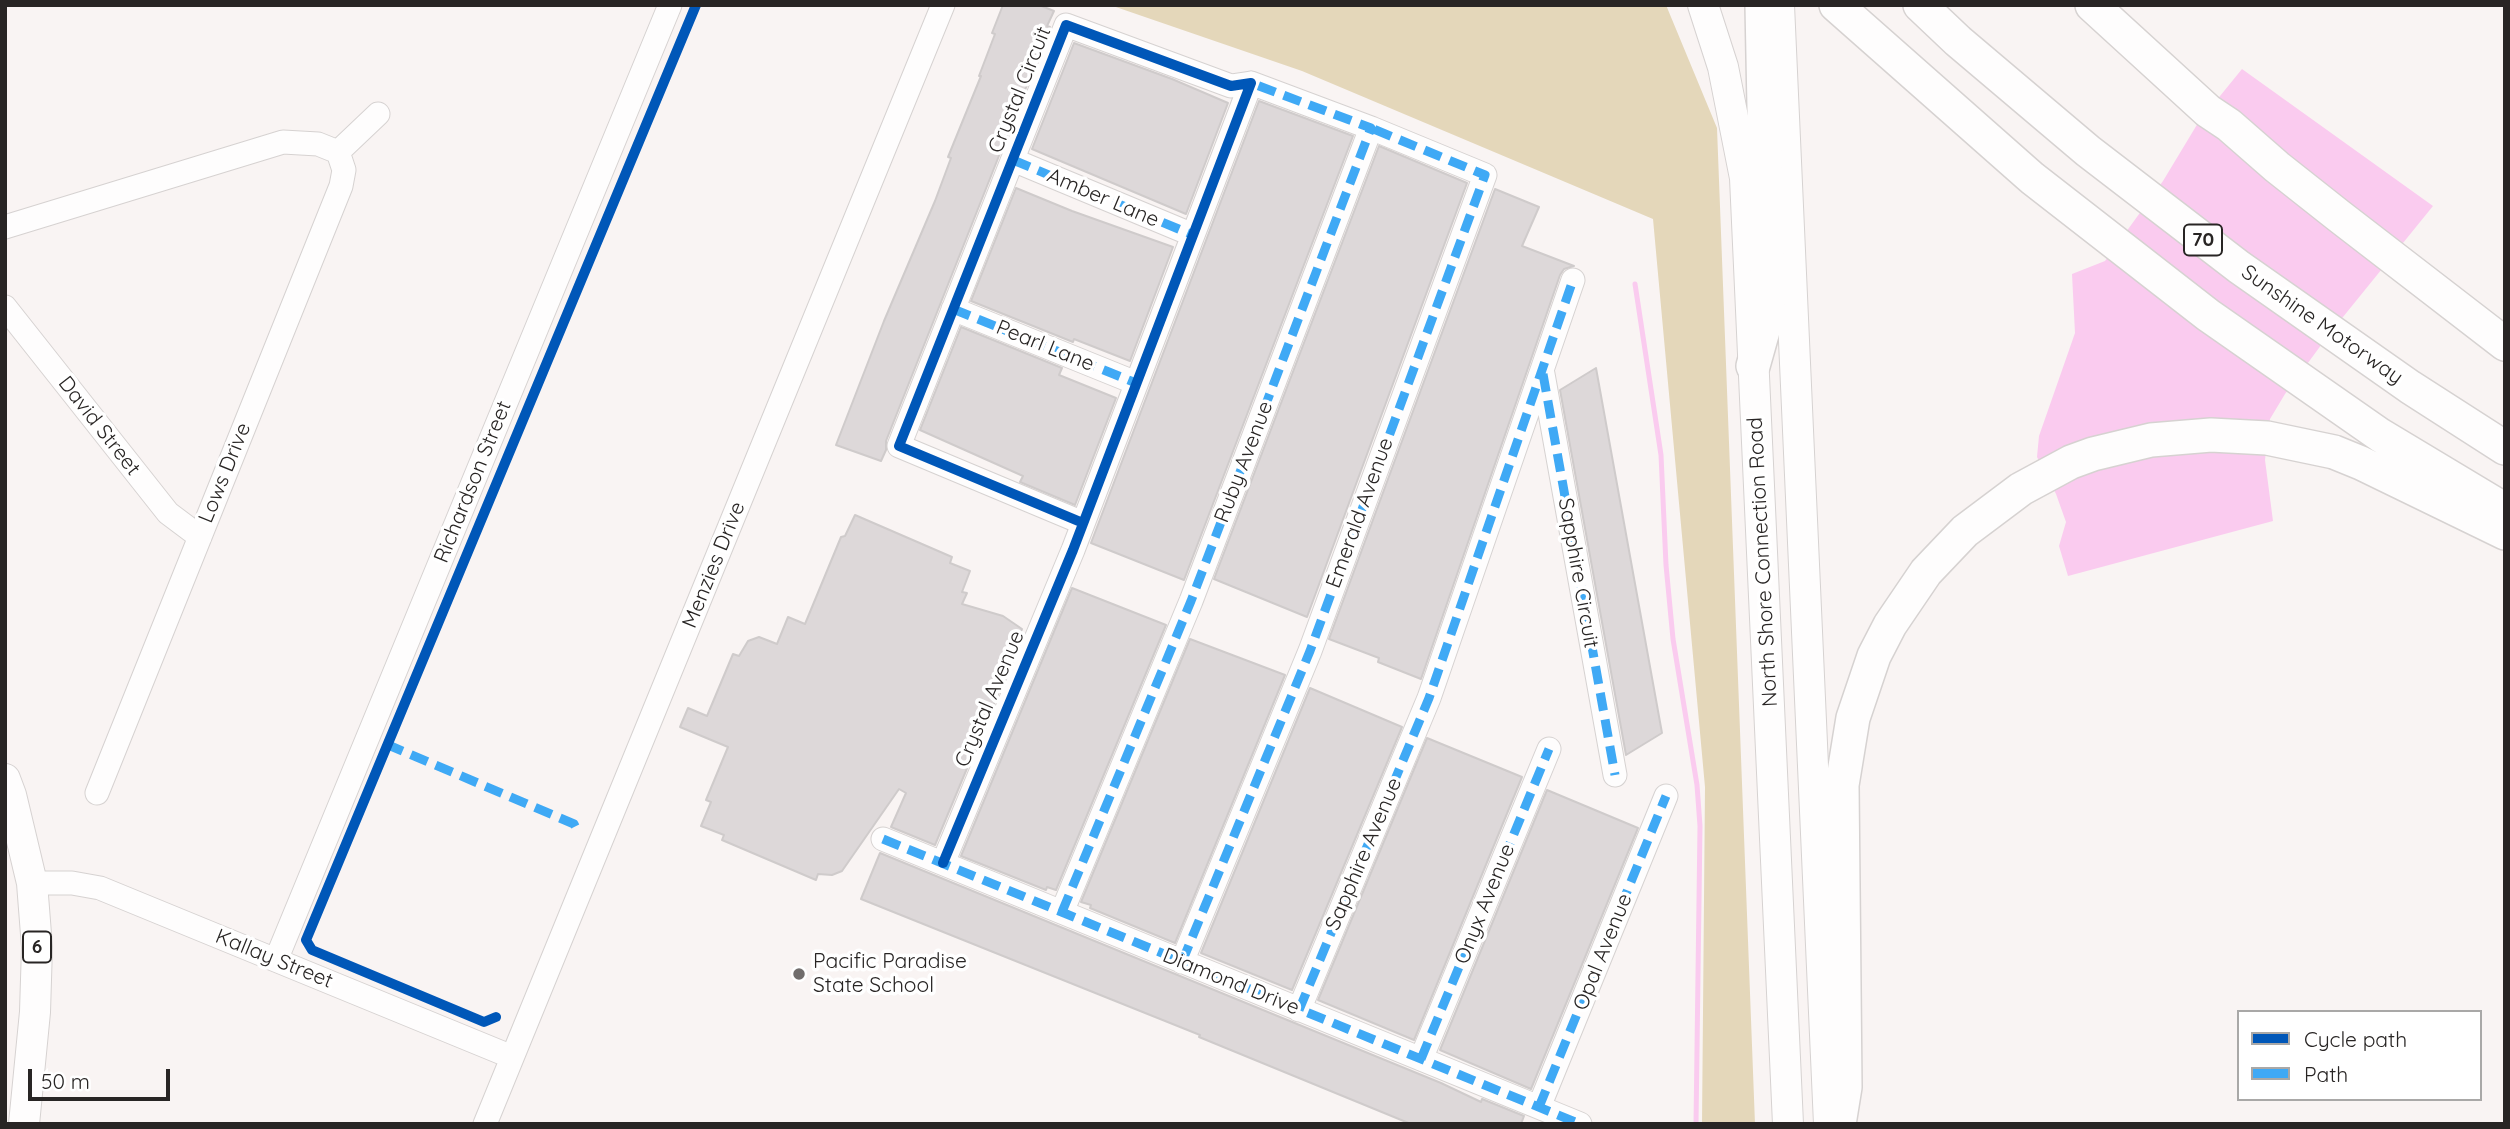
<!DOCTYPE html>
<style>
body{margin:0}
#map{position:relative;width:2510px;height:1129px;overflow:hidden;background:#f9f4f3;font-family:Quicksand,sans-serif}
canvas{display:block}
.frame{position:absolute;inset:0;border:7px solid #282524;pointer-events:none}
.legend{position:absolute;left:2237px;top:1010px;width:245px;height:91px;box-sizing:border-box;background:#fff;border:2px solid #a9a8a7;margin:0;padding:9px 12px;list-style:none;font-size:21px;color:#282524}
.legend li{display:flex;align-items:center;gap:14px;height:35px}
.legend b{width:35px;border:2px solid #a9a8a7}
.scale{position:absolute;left:28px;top:1069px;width:142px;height:32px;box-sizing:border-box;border:4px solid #282524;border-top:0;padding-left:9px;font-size:21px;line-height:24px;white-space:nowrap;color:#282524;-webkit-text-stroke:5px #fff;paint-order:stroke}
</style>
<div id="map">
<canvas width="2510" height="1129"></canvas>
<div class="frame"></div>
<ul class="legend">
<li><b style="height:9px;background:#0057b8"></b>Cycle path</li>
<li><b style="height:9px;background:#3fa9f5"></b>Path</li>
</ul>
<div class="scale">50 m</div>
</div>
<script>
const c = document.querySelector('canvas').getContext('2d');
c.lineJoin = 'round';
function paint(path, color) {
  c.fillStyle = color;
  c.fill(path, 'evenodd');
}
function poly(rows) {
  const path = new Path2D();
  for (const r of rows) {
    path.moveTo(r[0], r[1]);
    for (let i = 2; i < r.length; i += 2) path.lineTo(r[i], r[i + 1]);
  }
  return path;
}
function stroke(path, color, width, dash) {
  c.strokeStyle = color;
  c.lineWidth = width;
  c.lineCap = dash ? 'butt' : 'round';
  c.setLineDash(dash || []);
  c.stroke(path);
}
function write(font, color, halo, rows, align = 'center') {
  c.font = font + ' Quicksand,sans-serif';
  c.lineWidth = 7;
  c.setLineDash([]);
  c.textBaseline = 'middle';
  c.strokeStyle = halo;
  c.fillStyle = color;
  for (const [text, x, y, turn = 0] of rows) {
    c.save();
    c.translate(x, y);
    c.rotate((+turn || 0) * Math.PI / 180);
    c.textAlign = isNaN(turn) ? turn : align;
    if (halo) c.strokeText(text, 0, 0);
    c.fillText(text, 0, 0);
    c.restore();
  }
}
paint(poly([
 [1110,5,1666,5,1717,128,1755,1124,1702,1124,1705,787,1653,219,1302,71]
]), '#e4d7ba');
paint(poly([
 [2242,69,2433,206,2330,333,2285,394,2270,419,2265,460,2273,521,2068,576,2059,546,2066,522,2056,494,2037,457,2039,436,2075,333,2072,274,2105,261,2163,181,2198,123]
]), '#facbef');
stroke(poly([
 [1635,284,1661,455,1666,565,1673,639,1697,785,1700,826,1696,1124]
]), '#facbef', 5);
const building = poly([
 [1003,5,1039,5,1054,11,1047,26,1050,27,886,441,886,450,881,461,836,445,884,321,935,201,951,158,948,157,981,76,979,76,995,34,992,33,1003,5],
 [1074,43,1172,79,1228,103,1186,214,1032,149,1074,43],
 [1259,101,1353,136,1184,580,1091,543,1259,101],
 [1379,146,1467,183,1307,617,1214,579,1379,146],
 [1016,188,1072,211,1173,247,1130,361,1074,339,1073,342,971,301,1016,188],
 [1495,189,1539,207,1522,246,1574,266,1564,269,1560,275,1421,679,1378,662,1379,658,1329,639,1495,189],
 [961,327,1062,368,1059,375,1116,398,1075,505,1020,482,1023,476,920,430,961,327],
 [1596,368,1662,733,1626,755,1560,390,1596,368],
 [855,515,952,557,950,563,970,571,962,592,967,593,962,604,1003,616,1022,629,1013,650,1016,651,935,845,891,827,906,793,899,789,842,871,832,875,818,874,816,880,722,840,724,835,701,826,711,802,706,800,728,747,680,727,688,708,707,716,733,654,739,656,748,641,759,637,777,644,788,617,805,624,841,537,845,536,855,515],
 [1072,588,1166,625,1056,890,1047,887,1046,890,961,856,1072,588],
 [1190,639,1285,675,1175,943,1090,908,1091,905,1081,902,1190,639],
 [1310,688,1402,727,1292,990,1201,953,1310,688],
 [1427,738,1522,777,1414,1040,1318,1000,1427,738],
 [1547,790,1638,828,1531,1089,1440,1050,1547,790],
 [880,853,1441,1083,1481,1102,1482,1099,1524,1116,1521,1124,1411,1124,1199,1037,1200,1035,861,899,880,853]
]);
paint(building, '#ddd8d9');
stroke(building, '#cfcbcb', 2);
const minor = poly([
 [338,152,378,114],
 [1013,160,1193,235],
 [5,227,283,142,318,144,338,152,344,170,341,186,97,793],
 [5,307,168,513,200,537],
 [953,309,1136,383],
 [1543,374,1615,775],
 [883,839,1580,1124],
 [943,863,1073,550,1251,83,1231,86,1066,25,899,446,1083,523],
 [32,883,72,883,100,888,512,1057],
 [1062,912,1191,601,1371,128,1251,83],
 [276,960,670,5],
 [1182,962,1310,651,1485,175,1371,128],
 [1299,1010,1429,698,1573,280],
 [1421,1059,1549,749],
 [1539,1107,1666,796],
 [485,1124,943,5]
]);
const major = poly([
 [1703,5,1723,67,1745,178,1788,1124],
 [1779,5,1829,1124],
 [5,779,11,795,32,883,37,947,35,1012,24,1124]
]);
const highway = poly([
 [1836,5,2032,178,2208,315,2380,435,2505,510],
 [1920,5,1958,41,2088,151,2239,267,2410,387,2505,448],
 [2092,5,2208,111,2229,125,2277,167,2339,216,2505,344],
 [1753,366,1768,313,1762,5],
 [1839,1124,1845,1087,1842,785,1853,718,1874,656,1890,625,1926,572,1965,531,2021,489,2071,462,2093,454,2151,440,2211,435,2267,438,2334,452,2361,463,2505,533]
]);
stroke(minor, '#d6d2d1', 25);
stroke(major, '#d6d2d1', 32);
stroke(highway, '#d6d2d1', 36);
stroke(minor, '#fefdfd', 23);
stroke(major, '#fefdfd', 30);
stroke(highway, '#fefdfd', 33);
stroke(poly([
 [1013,160,1193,235],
 [953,309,1136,383],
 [1543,374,1615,775],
 [386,744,574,824,579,834],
 [883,839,1580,1124],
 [1062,912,1191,601,1371,128,1251,83],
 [1182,962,1310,651,1485,175,1371,128],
 [1299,1010,1429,698,1573,280],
 [1421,1059,1549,749],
 [1539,1107,1666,796]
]), '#3fa9f5', 9, [18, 9]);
stroke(poly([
 [943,863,1073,550,1251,83,1231,86,1066,25,899,446,1083,523],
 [496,1017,484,1022,312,950,306,940,696,5]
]), '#0057b8', 10);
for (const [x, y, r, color] of [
 [799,974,7,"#716d6c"]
]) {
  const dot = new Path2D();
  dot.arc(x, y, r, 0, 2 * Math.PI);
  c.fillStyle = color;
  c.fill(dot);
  stroke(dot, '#fff', 2.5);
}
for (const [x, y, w] of [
 [2203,240,38],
 [37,947,28]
]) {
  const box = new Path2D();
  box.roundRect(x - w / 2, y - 15.5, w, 31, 5);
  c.fillStyle = '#fff';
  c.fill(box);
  stroke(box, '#282524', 2);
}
write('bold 19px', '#282524', null, [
 ["70",2203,240],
 ["6",37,947]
]);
write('21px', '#282524', '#fff', [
 ["Crystal Circuit",1020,90,-68],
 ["Amber Lane",1103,198,23],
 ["Sunshine Motorway",2322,325,35],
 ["Pearl Lane",1045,346,22],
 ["David Street",99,426,52],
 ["Ruby Avenue",1244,462,-69],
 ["Lows Drive",225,473,-68],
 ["Richardson Street",473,482,-68],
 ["Emerald Avenue",1360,513,-70],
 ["North Shore Connection Road",1763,562,-93],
 ["Menzies Drive",714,565,-68],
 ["Sapphire Circuit",1578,573,80],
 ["Crystal Avenue",990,699,-67],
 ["Sapphire Avenue",1364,854,-67],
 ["Onyx Avenue",1485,904,-68],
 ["Opal Avenue",1603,952,-68],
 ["Kallay Street",274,959,22],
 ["Diamond Drive",1231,982,22]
]);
write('21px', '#282524', '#fff', [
 ["Pacific Paradise",813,962],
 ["State School",813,986]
], 'left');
</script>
